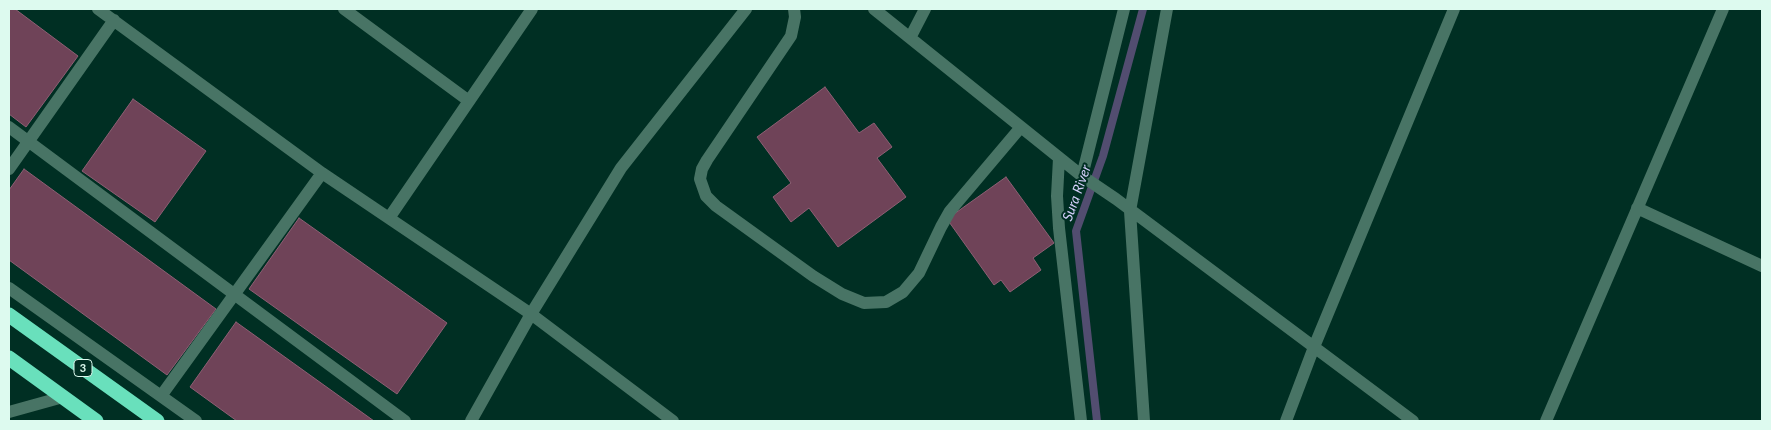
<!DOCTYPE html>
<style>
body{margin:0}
#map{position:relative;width:1771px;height:430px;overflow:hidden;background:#002f23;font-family:Lato,sans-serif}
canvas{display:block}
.frame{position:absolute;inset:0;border:10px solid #ddfaef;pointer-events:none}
</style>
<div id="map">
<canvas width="1771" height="430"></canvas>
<div class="frame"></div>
</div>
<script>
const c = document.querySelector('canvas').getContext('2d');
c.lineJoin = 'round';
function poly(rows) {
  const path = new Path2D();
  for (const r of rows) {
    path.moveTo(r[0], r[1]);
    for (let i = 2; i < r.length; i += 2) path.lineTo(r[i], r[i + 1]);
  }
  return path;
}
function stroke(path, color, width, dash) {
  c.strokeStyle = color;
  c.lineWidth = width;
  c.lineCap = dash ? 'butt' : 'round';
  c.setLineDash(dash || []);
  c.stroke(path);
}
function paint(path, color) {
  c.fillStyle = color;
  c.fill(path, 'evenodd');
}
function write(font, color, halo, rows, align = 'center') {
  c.font = font + ' Lato,sans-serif';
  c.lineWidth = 4;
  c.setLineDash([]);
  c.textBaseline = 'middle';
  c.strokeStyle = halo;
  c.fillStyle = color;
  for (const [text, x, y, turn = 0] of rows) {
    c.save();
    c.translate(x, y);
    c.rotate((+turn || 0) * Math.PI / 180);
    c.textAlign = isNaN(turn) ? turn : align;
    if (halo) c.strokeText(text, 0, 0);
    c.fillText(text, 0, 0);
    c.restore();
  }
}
stroke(poly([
 [1097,421,1076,231,1103,156,1143,9]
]), '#524d70', 8);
const building = poly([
 [9,9,15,9,78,56,26,127,9,114,9,9],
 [825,87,859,133,874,123,892,147,877,158,906,197,838,247,809,208,791,222,773,197,791,183,757,137,825,87],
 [133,99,206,151,155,222,82,171,133,99],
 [24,169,216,309,167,375,9,260,9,190,24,169],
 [1006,177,1054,243,1033,258,1041,270,1010,292,1001,280,994,285,947,219,1006,177],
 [299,218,447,323,397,394,249,289,299,218],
 [236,322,374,421,237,421,190,387,236,322]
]);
paint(building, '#6f4358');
stroke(building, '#8e5f74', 1);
stroke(poly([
 [98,9,322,173,531,314,673,421],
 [344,9,469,101],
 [794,9,795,17,791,36,707,160,702,169,700,179,706,196,716,206,813,276,842,294,864,303,886,302,903,292,919,273,941,227,950,211,1021,127],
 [874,9,1082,176,1116,199,1413,421],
 [910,38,925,9],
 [9,127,405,421],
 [1059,158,1057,196,1059,228,1081,421],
 [9,169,114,20],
 [1082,176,1124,9],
 [1637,208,1762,266],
 [389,218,532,9],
 [9,288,196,421],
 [161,396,322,173],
 [9,412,63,397],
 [471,421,531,314,621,168,746,9],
 [1144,421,1130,211,1167,9],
 [1286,421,1314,347,1454,9],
 [1546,421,1723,9]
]), '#487465', 12);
stroke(poly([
 [9,315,157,421],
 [9,358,96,421]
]), '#69e0bc', 15);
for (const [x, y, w] of [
 [83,368,18]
]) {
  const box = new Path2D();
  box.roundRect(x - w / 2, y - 8.5, w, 17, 4);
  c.fillStyle = '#002f23';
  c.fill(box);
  stroke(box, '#ddfaef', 1);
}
write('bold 11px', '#ddfaef', null, [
 ["3",83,368]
]);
write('italic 14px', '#d4cffb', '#002f23', [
 ["Sura River",1077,193,-70]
]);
</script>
